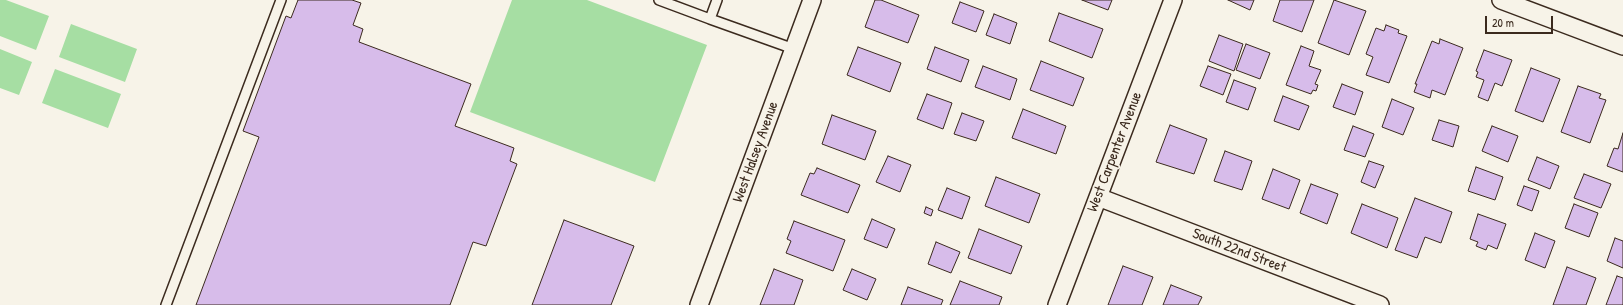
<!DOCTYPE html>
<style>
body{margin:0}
#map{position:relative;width:1623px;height:305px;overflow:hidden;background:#f7f3e8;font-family:"Patrick Hand",sans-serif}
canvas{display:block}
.scale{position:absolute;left:1485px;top:16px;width:68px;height:18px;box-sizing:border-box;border:2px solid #3b2a1e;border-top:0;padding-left:5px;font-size:12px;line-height:14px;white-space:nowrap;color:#3b2a1e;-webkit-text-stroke:3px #f7f3e8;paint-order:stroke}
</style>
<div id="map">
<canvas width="1623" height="305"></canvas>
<div class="scale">20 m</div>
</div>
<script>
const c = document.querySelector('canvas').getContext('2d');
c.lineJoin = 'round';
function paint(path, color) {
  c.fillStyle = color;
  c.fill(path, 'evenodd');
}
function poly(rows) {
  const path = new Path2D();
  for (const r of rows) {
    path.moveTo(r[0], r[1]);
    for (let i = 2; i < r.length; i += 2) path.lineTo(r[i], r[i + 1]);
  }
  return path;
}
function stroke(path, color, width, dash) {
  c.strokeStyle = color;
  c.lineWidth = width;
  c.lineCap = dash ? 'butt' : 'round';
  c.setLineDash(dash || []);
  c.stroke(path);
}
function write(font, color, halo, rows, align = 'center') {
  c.font = font + ' "Patrick Hand",sans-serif';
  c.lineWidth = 3.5;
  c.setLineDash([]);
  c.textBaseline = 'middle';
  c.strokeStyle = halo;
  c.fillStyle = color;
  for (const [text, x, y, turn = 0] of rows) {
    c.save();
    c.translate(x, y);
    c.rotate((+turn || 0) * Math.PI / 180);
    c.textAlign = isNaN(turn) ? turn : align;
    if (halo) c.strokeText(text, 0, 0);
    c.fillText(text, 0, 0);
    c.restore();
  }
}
paint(poly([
 [0,0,6,0,49,16,36,50,0,36],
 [512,0,587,0,707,45,655,182,470,112],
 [71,24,137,49,125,82,59,57],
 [0,49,32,62,19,95,0,88],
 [55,69,121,94,108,128,42,103]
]), '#a6dea3');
const building = poly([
 [298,0,352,0,361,3,353,25,363,29,359,42,471,84,455,126,514,148,510,161,517,164,486,246,473,242,450,305,196,305,259,137,243,131,286,16,291,18,298,0],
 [875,0,881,0,919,15,908,43,865,27,875,0],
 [1082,0,1112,0,1108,10,1082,0],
 [1228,0,1254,0,1250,10,1228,0],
 [1280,0,1314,0,1302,32,1273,21,1280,0],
 [1334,0,1366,11,1349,55,1318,43,1334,0],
 [960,2,984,11,976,32,952,23,960,2],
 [1059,13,1103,29,1092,58,1049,41,1059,13],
 [994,14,1017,23,1010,44,986,35,994,14],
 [1386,25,1399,30,1398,33,1407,36,1389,83,1366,75,1373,57,1366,54,1376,28,1384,31,1386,25],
 [1219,35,1243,44,1234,71,1209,61,1219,35],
 [1440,39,1463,48,1445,95,1432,90,1430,98,1414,92,1417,84,1415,84,1432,41,1439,44,1440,39],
 [1246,44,1270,53,1260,79,1236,70,1246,44],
 [1301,46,1314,51,1309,66,1321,70,1315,84,1318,85,1316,91,1313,90,1311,94,1286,85,1301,46],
 [858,47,901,63,890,92,847,75,858,47],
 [935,47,969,60,961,82,927,69,935,47],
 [1484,50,1512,60,1502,86,1495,83,1488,101,1478,97,1484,80,1476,77,1478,72,1476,71,1484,50],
 [1041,61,1084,78,1073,106,1030,90,1041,61],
 [983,66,1017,79,1010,100,975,87,983,66],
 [1208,66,1231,74,1223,95,1200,86,1208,66],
 [1531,68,1560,79,1543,122,1515,111,1531,68],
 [1234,80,1256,88,1248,110,1226,102,1234,80],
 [1342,84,1363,92,1355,115,1333,107,1342,84],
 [1578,86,1601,94,1599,98,1606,100,1590,143,1561,132,1578,86],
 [927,94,952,103,943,129,917,119,927,94],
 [1283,96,1309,106,1299,130,1274,121,1283,96],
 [1392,99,1414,108,1403,135,1382,127,1392,99],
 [1023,109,1066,126,1056,154,1012,138,1023,109],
 [962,113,984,121,976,141,954,134,962,113],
 [832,115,876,131,865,160,822,144,832,115],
 [1439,120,1459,126,1453,147,1432,140,1439,120],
 [1170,125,1207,139,1194,174,1156,162,1170,125],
 [1353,126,1374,134,1365,157,1344,150,1353,126],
 [1492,126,1518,136,1508,162,1482,151,1492,126],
 [1623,133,1623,172,1607,166,1614,148,1618,149,1623,133],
 [1225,151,1252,161,1242,190,1214,181,1225,151],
 [888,156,911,165,900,192,876,182,888,156],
 [1537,157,1559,166,1550,189,1528,180,1537,157],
 [1369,161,1384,166,1375,188,1361,182,1369,161],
 [1476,167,1503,177,1495,200,1468,191,1476,167],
 [817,168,860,185,848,213,801,195,810,173,814,174,817,168],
 [1273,169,1300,180,1289,209,1262,199,1273,169],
 [1584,174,1611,184,1601,208,1574,198,1584,174],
 [996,177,1040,194,1029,223,985,206,996,177],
 [1311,184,1338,194,1327,224,1300,213,1311,184],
 [1524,186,1539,191,1532,211,1517,205,1524,186],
 [947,188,970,197,962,219,938,210,947,188],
 [1415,198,1452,212,1441,243,1425,237,1417,258,1395,250,1415,198],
 [1362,204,1398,218,1387,248,1351,233,1362,204],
 [1574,204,1598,213,1589,237,1565,228,1574,204],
 [926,207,933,210,931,216,924,213,926,207],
 [1478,214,1506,224,1497,249,1488,245,1486,250,1476,246,1478,242,1470,239,1478,214],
 [872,219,895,229,887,248,864,239,872,219],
 [564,220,634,246,611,305,532,305,564,220],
 [794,221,845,240,833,271,786,253,791,241,787,239,794,221],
 [979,229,1022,246,1011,274,968,258,979,229],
 [1535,233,1555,241,1545,268,1525,260,1535,233],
 [1615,238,1623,241,1623,268,1607,261,1615,238],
 [936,242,960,252,951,273,928,264,936,242],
 [1123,266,1153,277,1142,305,1108,305,1123,266],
 [1567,267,1596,278,1586,305,1553,305,1567,267],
 [774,269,803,280,794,305,760,305,774,269],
 [852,269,876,279,867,300,843,290,852,269],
 [1617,276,1623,278,1623,305,1606,305,1617,276],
 [960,281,1002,297,999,305,950,305,960,281],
 [1171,285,1202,297,1198,305,1163,305,1171,285],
 [908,287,943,300,941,305,901,305,908,287]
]);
paint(building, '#d7bcea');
stroke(building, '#3b2a1e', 1);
const service = poly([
 [659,0,710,19,717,0],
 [710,19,794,49],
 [166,305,281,0]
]);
const minor = poly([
 [1501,0,1623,46],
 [1098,197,1380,305],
 [699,305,812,0],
 [1057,305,1173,0]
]);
stroke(service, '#3b2a1e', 12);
stroke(minor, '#3b2a1e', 20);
stroke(service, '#f7f3e8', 9);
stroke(minor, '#f7f3e8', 17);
write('15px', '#3b2a1e', '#f7f3e8', [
 ["West Halsey Avenue",756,152,-70],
 ["West Carpenter Avenue",1115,152,-69],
 ["South 22nd Street",1239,251,21]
]);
</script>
